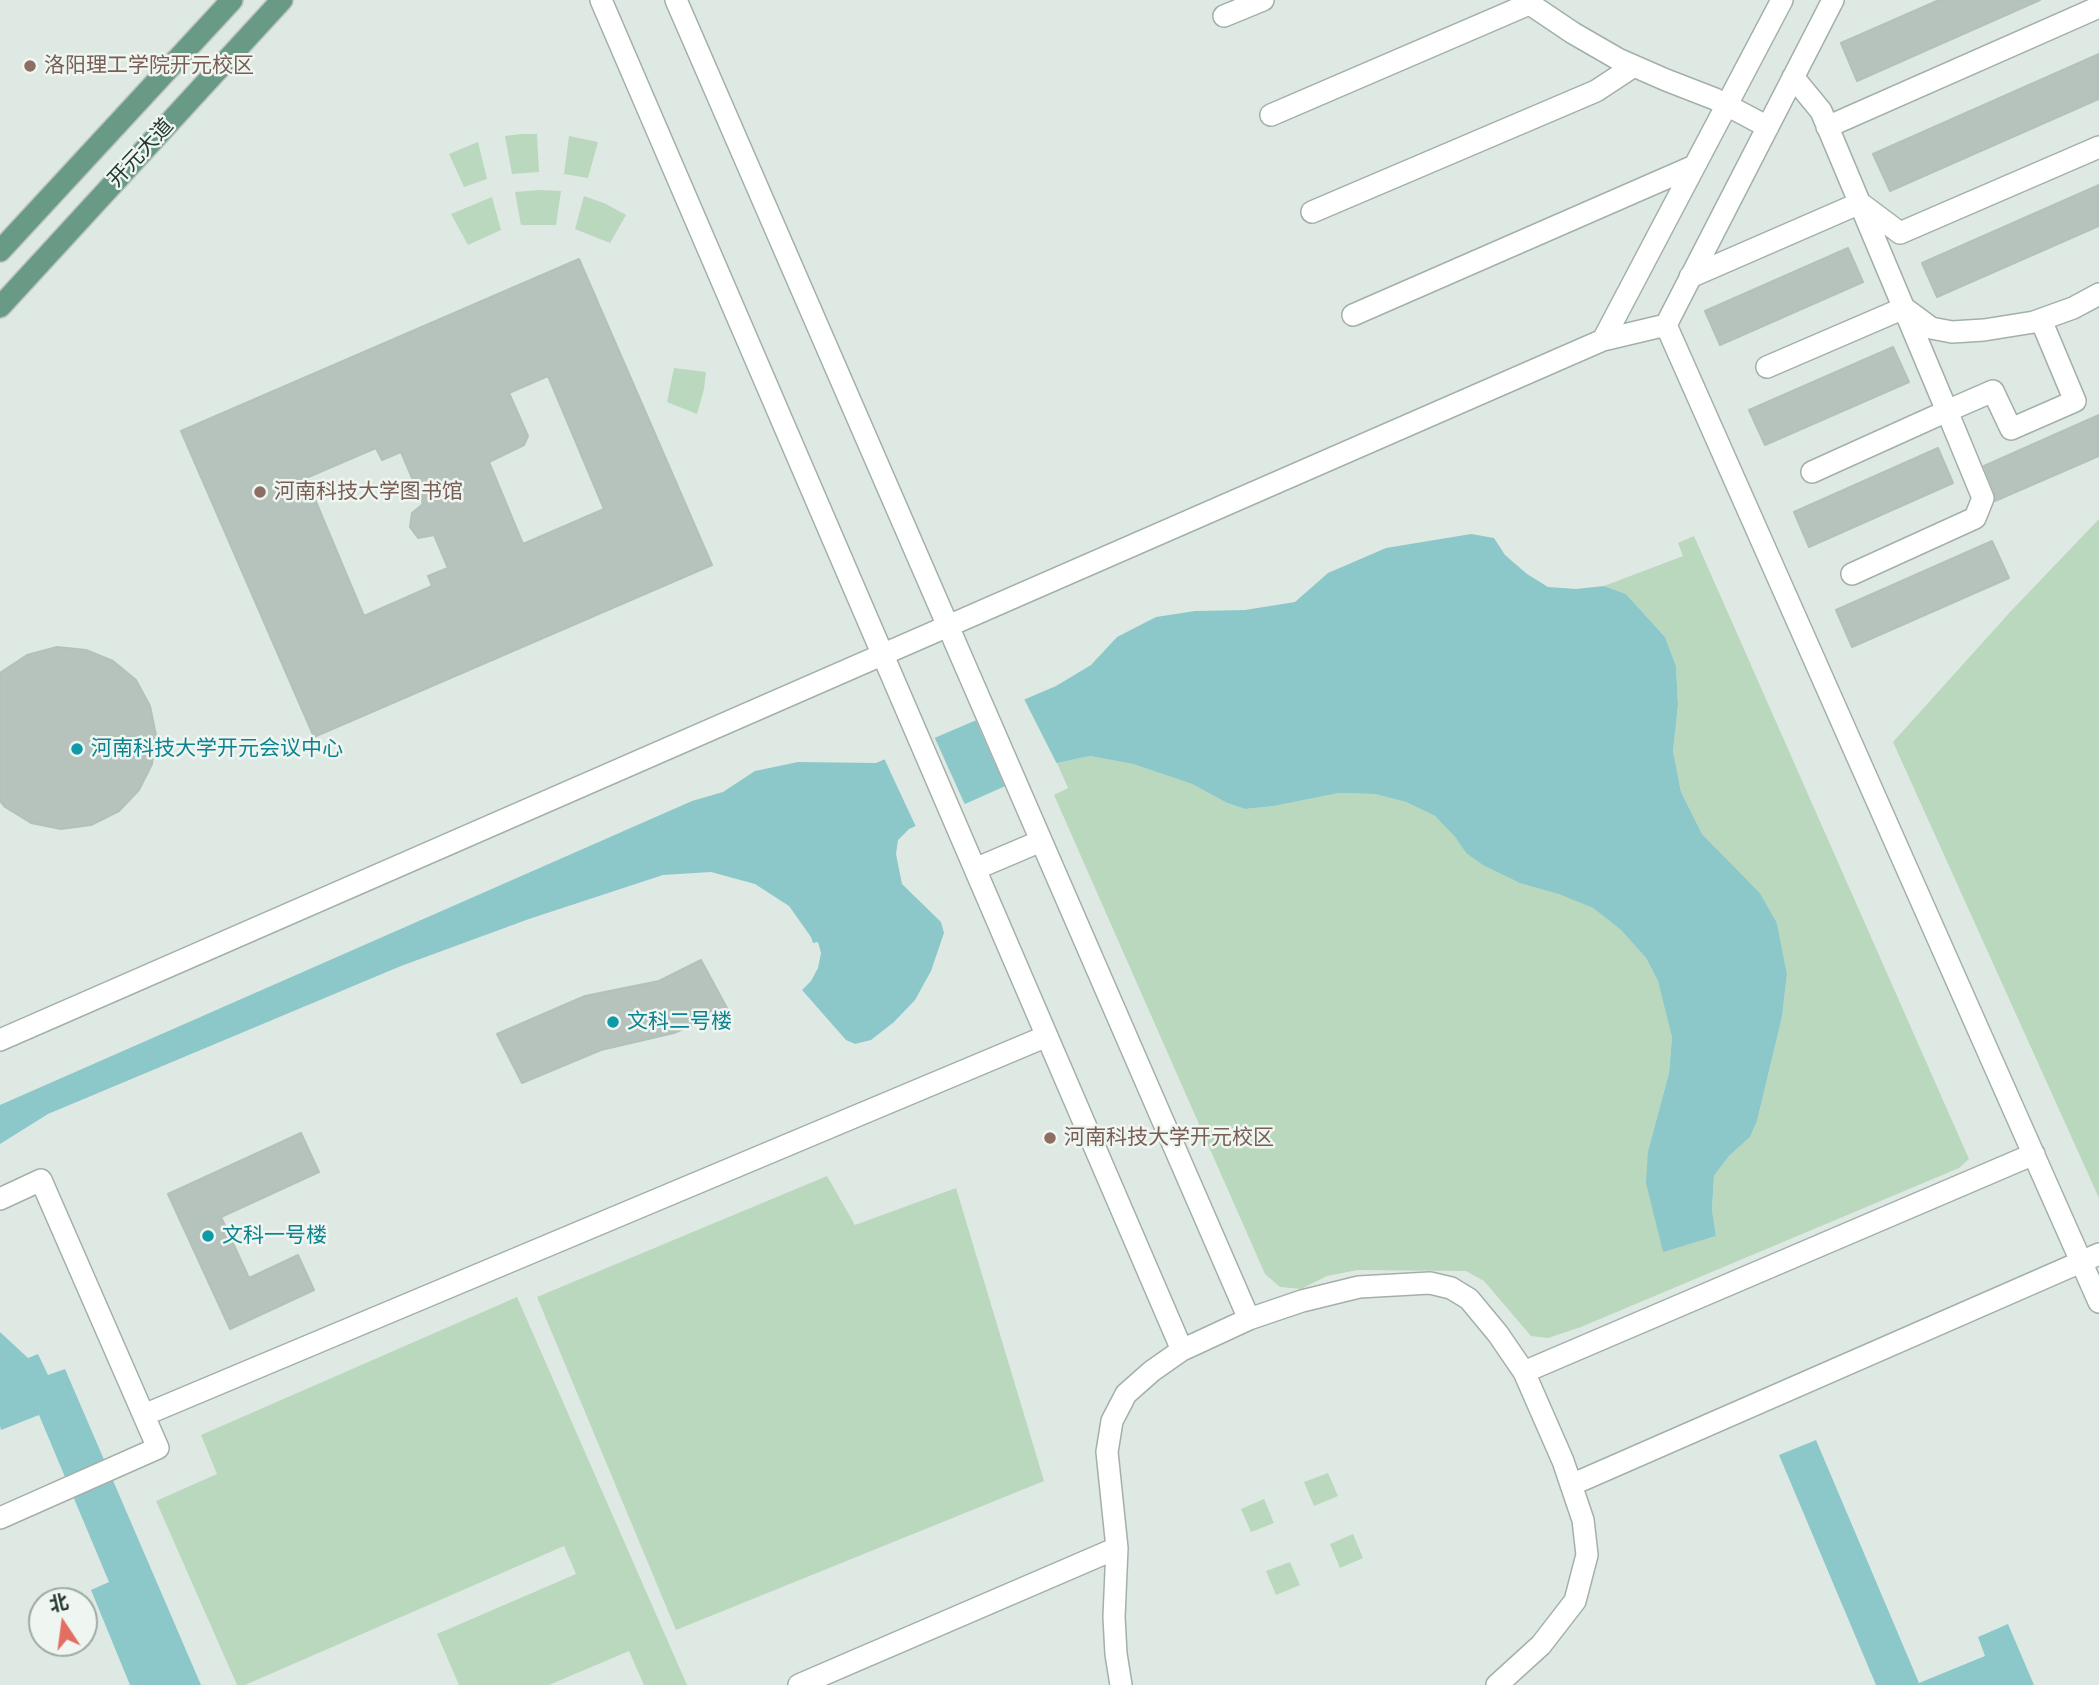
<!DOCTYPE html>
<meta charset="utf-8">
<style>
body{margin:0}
#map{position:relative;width:2099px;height:1685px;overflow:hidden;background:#dfe9e3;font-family:"Work Sans","Noto Sans SC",sans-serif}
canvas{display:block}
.north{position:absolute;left:28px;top:1587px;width:70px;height:70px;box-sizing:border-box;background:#eff6f1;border:2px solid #9daaa3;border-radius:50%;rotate:347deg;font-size:19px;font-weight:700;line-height:28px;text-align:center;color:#22372e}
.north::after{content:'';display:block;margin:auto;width:24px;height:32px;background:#e36f63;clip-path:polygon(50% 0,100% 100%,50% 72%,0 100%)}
</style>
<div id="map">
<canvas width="2099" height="1685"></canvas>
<div class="north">北</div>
</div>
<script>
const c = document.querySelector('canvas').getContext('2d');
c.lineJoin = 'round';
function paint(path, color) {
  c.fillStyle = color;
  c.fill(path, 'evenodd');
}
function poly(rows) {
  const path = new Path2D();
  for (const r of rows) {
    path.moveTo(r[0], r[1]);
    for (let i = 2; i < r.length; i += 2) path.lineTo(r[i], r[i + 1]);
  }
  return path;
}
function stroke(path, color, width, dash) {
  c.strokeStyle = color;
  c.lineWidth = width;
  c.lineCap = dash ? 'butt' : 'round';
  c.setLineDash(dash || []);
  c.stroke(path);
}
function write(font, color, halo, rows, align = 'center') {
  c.font = font + ' "Work Sans","Noto Sans SC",sans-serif';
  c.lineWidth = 5;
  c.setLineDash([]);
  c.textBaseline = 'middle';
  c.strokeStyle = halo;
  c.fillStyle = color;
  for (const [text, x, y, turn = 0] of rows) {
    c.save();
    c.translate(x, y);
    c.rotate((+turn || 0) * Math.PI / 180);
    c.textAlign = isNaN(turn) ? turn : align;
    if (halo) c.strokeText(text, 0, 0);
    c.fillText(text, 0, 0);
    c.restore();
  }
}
paint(poly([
 [521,134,537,134,539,172,512,174,505,136],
 [569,136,598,142,588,178,564,174],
 [478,142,487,179,464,187,449,154],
 [539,190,561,191,556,225,521,225,515,192],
 [584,196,606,204,626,215,610,243,575,229],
 [492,197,501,230,468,245,451,214],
 [674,368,706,372,704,389,697,414,667,402],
 [2099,519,2099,1198,1893,742,2011,611],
 [1694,536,1969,1159,1959,1168,1581,1327,1548,1338,1531,1336,1484,1281,1466,1271,1357,1270,1327,1276,1301,1289,1280,1287,1265,1274,1054,795,1068,788,1057,763,1090,756,1133,764,1192,784,1227,803,1245,809,1274,806,1339,793,1375,794,1406,802,1435,816,1455,837,1466,853,1593,908,1621,930,1646,958,1658,981,1667,1007,1672,1037,1669,1073,1648,1151,1657,1226,1663,1251,1716,1236,1712,1210,1714,1176,1729,1156,1750,1137,1757,1121,1782,1017,1787,974,1777,923,1760,893,1702,834,1681,792,1673,751,1678,705,1676,666,1665,637,1626,594,1604,586,1683,556,1678,543],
 [827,1176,855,1225,956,1188,1044,1481,676,1630,537,1297],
 [517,1297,687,1685,644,1685,629,1651,549,1685,459,1685,437,1634,576,1574,564,1546,245,1685,237,1685,156,1501,217,1474,201,1435],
 [1328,1473,1338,1496,1314,1506,1304,1482],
 [1264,1499,1274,1523,1251,1532,1241,1509],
 [1353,1534,1363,1558,1340,1568,1330,1544],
 [1290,1562,1300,1585,1276,1595,1266,1571]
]), '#bad8bd');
paint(poly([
 [1471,534,1494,538,1505,555,1527,574,1548,587,1576,589,1604,586,1626,594,1665,637,1676,666,1678,705,1673,751,1681,792,1702,834,1760,893,1777,923,1787,974,1782,1017,1757,1121,1750,1137,1729,1156,1714,1176,1712,1210,1716,1236,1663,1252,1646,1183,1648,1151,1669,1073,1672,1037,1658,981,1646,958,1621,930,1593,908,1559,894,1520,883,1483,865,1466,853,1455,837,1435,816,1406,802,1375,794,1339,793,1274,806,1245,809,1227,803,1192,784,1133,764,1090,756,1057,763,909,829,898,840,896,854,902,884,941,922,944,933,931,971,915,1000,894,1022,871,1040,855,1044,846,1040,802,990,811,981,818,968,821,953,818,942,813,943,811,937,789,906,755,884,711,872,663,875,529,919,401,966,48,1114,0,1144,0,1105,692,801,723,792,755,771,798,762,876,763,1056,686,1091,665,1117,637,1156,617,1195,611,1245,610,1295,602,1328,573,1386,548],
 [0,1332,28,1358,38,1354,48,1375,65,1369,201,1685,130,1685,91,1590,109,1582,39,1415,1,1430,0,1426],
 [1816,1440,1919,1683,1985,1656,1978,1637,2008,1624,2034,1685,1876,1685,1779,1455]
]), '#8cc8c9');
paint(poly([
 [1022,695,1058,766,1006,789,974,716],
 [933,734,966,807,917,829,883,756]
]), '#dfe9e3');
const building = poly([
 [1939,0,2040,0,1857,81,1841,43,1939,0],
 [2099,54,2099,99,1890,191,1873,154,2099,54],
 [2099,185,2099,226,1937,297,1922,263,2099,185],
 [1848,248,1863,282,1720,345,1705,311,1848,248],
 [579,259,712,565,314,737,181,431,579,259],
 [548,376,604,509,523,544,489,462,524,445,528,436,509,393,548,376],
 [376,448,382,460,401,452,423,504,412,513,410,527,418,538,434,535,448,568,428,576,432,586,364,616,306,478,376,448],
 [1893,347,1909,382,1765,445,1749,410,1893,347],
 [2099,415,2099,456,1995,501,1995,493,1984,466,2099,415],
 [1938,448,1953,483,1809,547,1794,512,1938,448],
 [1992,541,2009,578,1852,647,1836,610,1992,541],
 [57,647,86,650,113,661,136,680,150,706,156,735,152,764,139,790,119,811,91,825,61,829,31,823,5,807,0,801,0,673,27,655,57,647],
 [701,960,728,1010,674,1033,601,1050,522,1083,497,1034,585,996,659,981,701,960],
 [301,1133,319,1172,221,1217,249,1278,298,1255,314,1290,230,1329,168,1194,301,1133]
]);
paint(building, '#b5c3bc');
stroke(building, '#b2c1b9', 2);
const minor = poly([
 [601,0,1182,1350],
 [676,0,1249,1319],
 [1524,0,1573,33,1618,59,1666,80,1715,99,1768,127],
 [1224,16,1263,0],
 [1793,77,1821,111,1947,411,1812,472],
 [1271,115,1529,4],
 [1827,127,2099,7],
 [1312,212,1596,91,1634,66],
 [1690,277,1860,203,1900,233,2099,147],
 [1353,315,1694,166],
 [1666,325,1833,0],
 [1603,340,1782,0],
 [1767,367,1904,308,1931,328,1952,332,1984,330,2034,322,2073,308,2099,294],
 [1852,574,1975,518,1983,498,1947,411,1993,391,2011,429,2075,401,2041,320],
 [975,869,1041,841],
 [0,1040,1603,340,1666,325,2099,1302],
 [0,1199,41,1180,158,1448,0,1518],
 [1524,1372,2034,1154],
 [144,1415,1047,1036],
 [1571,1485,2099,1254],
 [799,1685,1117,1548],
 [1121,1685,1116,1654,1114,1617,1117,1548,1107,1452,1112,1421,1126,1394,1152,1371,1182,1350,1249,1319,1302,1301,1359,1287,1430,1283,1451,1288,1469,1299,1498,1334,1524,1372,1563,1461,1583,1520,1587,1555,1575,1601,1541,1645,1497,1685]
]);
const major = poly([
 [0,251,232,0],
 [0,307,282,0]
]);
stroke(minor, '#a3b0a9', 24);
stroke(major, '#bdc3c0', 24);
stroke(minor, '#fff', 21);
stroke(major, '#689a86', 21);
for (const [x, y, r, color] of [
 [30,66,7,"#8d6e63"],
 [260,492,7,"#8d6e63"],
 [77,749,7,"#0f9aa8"],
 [613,1022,7,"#0f9aa8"],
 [1050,1138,7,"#8d6e63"],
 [208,1236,7,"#0f9aa8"]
]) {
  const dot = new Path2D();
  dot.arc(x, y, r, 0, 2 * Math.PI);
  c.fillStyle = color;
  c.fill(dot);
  stroke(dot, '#eff6f1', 2.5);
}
write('21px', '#785e54', '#eff6f1', [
 ["洛阳理工学院开元校区",44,66],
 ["河南科技大学图书馆",274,492],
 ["河南科技大学开元校区",1064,1138]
], 'left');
write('21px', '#22372e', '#eff6f1', [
 ["开元大道",141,153,-47]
]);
write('21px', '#0d838f', '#eff6f1', [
 ["河南科技大学开元会议中心",91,749],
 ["文科二号楼",627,1022],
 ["文科一号楼",222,1236]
], 'left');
</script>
